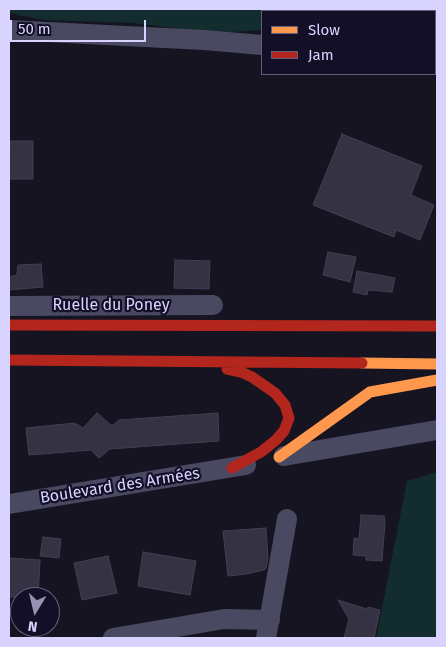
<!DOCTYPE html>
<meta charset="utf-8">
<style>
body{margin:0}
#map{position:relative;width:446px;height:647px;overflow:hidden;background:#161421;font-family:"Fira Sans",sans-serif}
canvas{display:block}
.frame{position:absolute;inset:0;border:10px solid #d9d4ff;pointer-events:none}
.legend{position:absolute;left:261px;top:10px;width:175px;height:65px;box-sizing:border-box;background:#130f26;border:1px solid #625e7d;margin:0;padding:6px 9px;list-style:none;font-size:15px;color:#d9d4ff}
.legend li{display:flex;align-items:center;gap:10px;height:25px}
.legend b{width:25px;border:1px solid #625e7d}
.north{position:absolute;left:10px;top:587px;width:50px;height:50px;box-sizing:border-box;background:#130f26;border:1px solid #625e7d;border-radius:50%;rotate:189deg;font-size:14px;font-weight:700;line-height:20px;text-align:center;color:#d9d4ff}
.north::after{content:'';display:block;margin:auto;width:18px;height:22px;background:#9591b1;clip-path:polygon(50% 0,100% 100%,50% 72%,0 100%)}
.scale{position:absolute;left:10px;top:20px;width:136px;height:22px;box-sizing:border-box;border:2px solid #d9d4ff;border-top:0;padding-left:6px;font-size:15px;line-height:18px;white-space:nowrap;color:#d9d4ff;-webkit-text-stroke:4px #130f26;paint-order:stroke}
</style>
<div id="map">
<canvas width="446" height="647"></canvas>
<div class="frame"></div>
<ul class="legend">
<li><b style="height:6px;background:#ff974d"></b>Slow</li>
<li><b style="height:6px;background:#b3261e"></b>Jam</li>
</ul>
<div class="north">N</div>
<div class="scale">50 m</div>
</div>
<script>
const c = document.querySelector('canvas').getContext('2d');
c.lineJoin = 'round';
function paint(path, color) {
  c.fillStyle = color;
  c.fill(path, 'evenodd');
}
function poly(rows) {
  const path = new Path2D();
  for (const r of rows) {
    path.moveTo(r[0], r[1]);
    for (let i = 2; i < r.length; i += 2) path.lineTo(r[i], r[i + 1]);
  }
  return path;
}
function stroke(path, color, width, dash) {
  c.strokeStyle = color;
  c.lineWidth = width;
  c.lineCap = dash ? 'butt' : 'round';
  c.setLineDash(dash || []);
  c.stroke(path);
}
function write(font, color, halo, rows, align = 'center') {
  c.font = font + ' "Fira Sans",sans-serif';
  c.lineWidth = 4.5;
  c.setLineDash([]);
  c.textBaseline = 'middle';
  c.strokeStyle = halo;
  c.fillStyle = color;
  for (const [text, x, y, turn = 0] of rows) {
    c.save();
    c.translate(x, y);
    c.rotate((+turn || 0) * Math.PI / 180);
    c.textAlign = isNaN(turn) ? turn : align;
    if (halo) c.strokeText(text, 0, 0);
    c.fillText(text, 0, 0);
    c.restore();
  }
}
paint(poly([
 [9,9,298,9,295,11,262,11,262,30,232,32,206,32,133,23,44,20,18,15,9,12],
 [437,472,437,638,376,638,407,481]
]), '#132c2d');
stroke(poly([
 [411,9,415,11],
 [435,23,437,25]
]), '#0d2144', 5.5);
const building = poly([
 [342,134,422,166,411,195,434,205,420,240,396,230,394,237,313,205,342,134],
 [10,141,33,141,33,179,9,179,10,141],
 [328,252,356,257,350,282,323,275,328,252],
 [175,260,210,261,209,289,174,288,175,260],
 [41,264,43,287,9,290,9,277,17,275,18,265,41,264],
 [357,271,395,278,392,292,368,290,367,295,353,292,357,271],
 [97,413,112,426,119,420,218,413,219,441,110,449,99,458,91,450,29,455,26,428,75,423,83,428,97,413],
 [361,515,384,516,385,522,382,561,366,560,366,556,353,555,354,538,359,539,361,515],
 [266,528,268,558,266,568,264,570,246,574,228,576,223,531,266,528],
 [43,537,61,539,59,558,40,556,43,537],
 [143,552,196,561,190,595,138,586,143,552],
 [108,556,117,593,82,600,74,563,108,556],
 [9,558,40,560,38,597,9,597,9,558],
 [338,600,367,609,368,607,380,610,374,638,344,638,349,619,338,600]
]);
paint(building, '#343243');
stroke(building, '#433f54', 1);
stroke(poly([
 [9,30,204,40,262,45],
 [435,60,437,60],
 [9,306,213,305],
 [284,456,437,430],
 [9,504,246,465],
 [113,638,224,619,270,620],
 [266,638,287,519]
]), '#4a4962', 20);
stroke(poly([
 [362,363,437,364],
 [279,457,370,392,437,380]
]), '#ff974d', 11);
stroke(poly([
 [9,325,437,326],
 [9,360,362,363],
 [227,369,241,372,252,377,275,393,285,405,289,418,284,431,276,440,261,452,232,468]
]), '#b3261e', 11);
write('16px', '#d9d4ff', '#130f26', [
 ["Ruelle du Poney",111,306],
 ["Boulevard des Armées",120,486,-9]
]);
</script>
